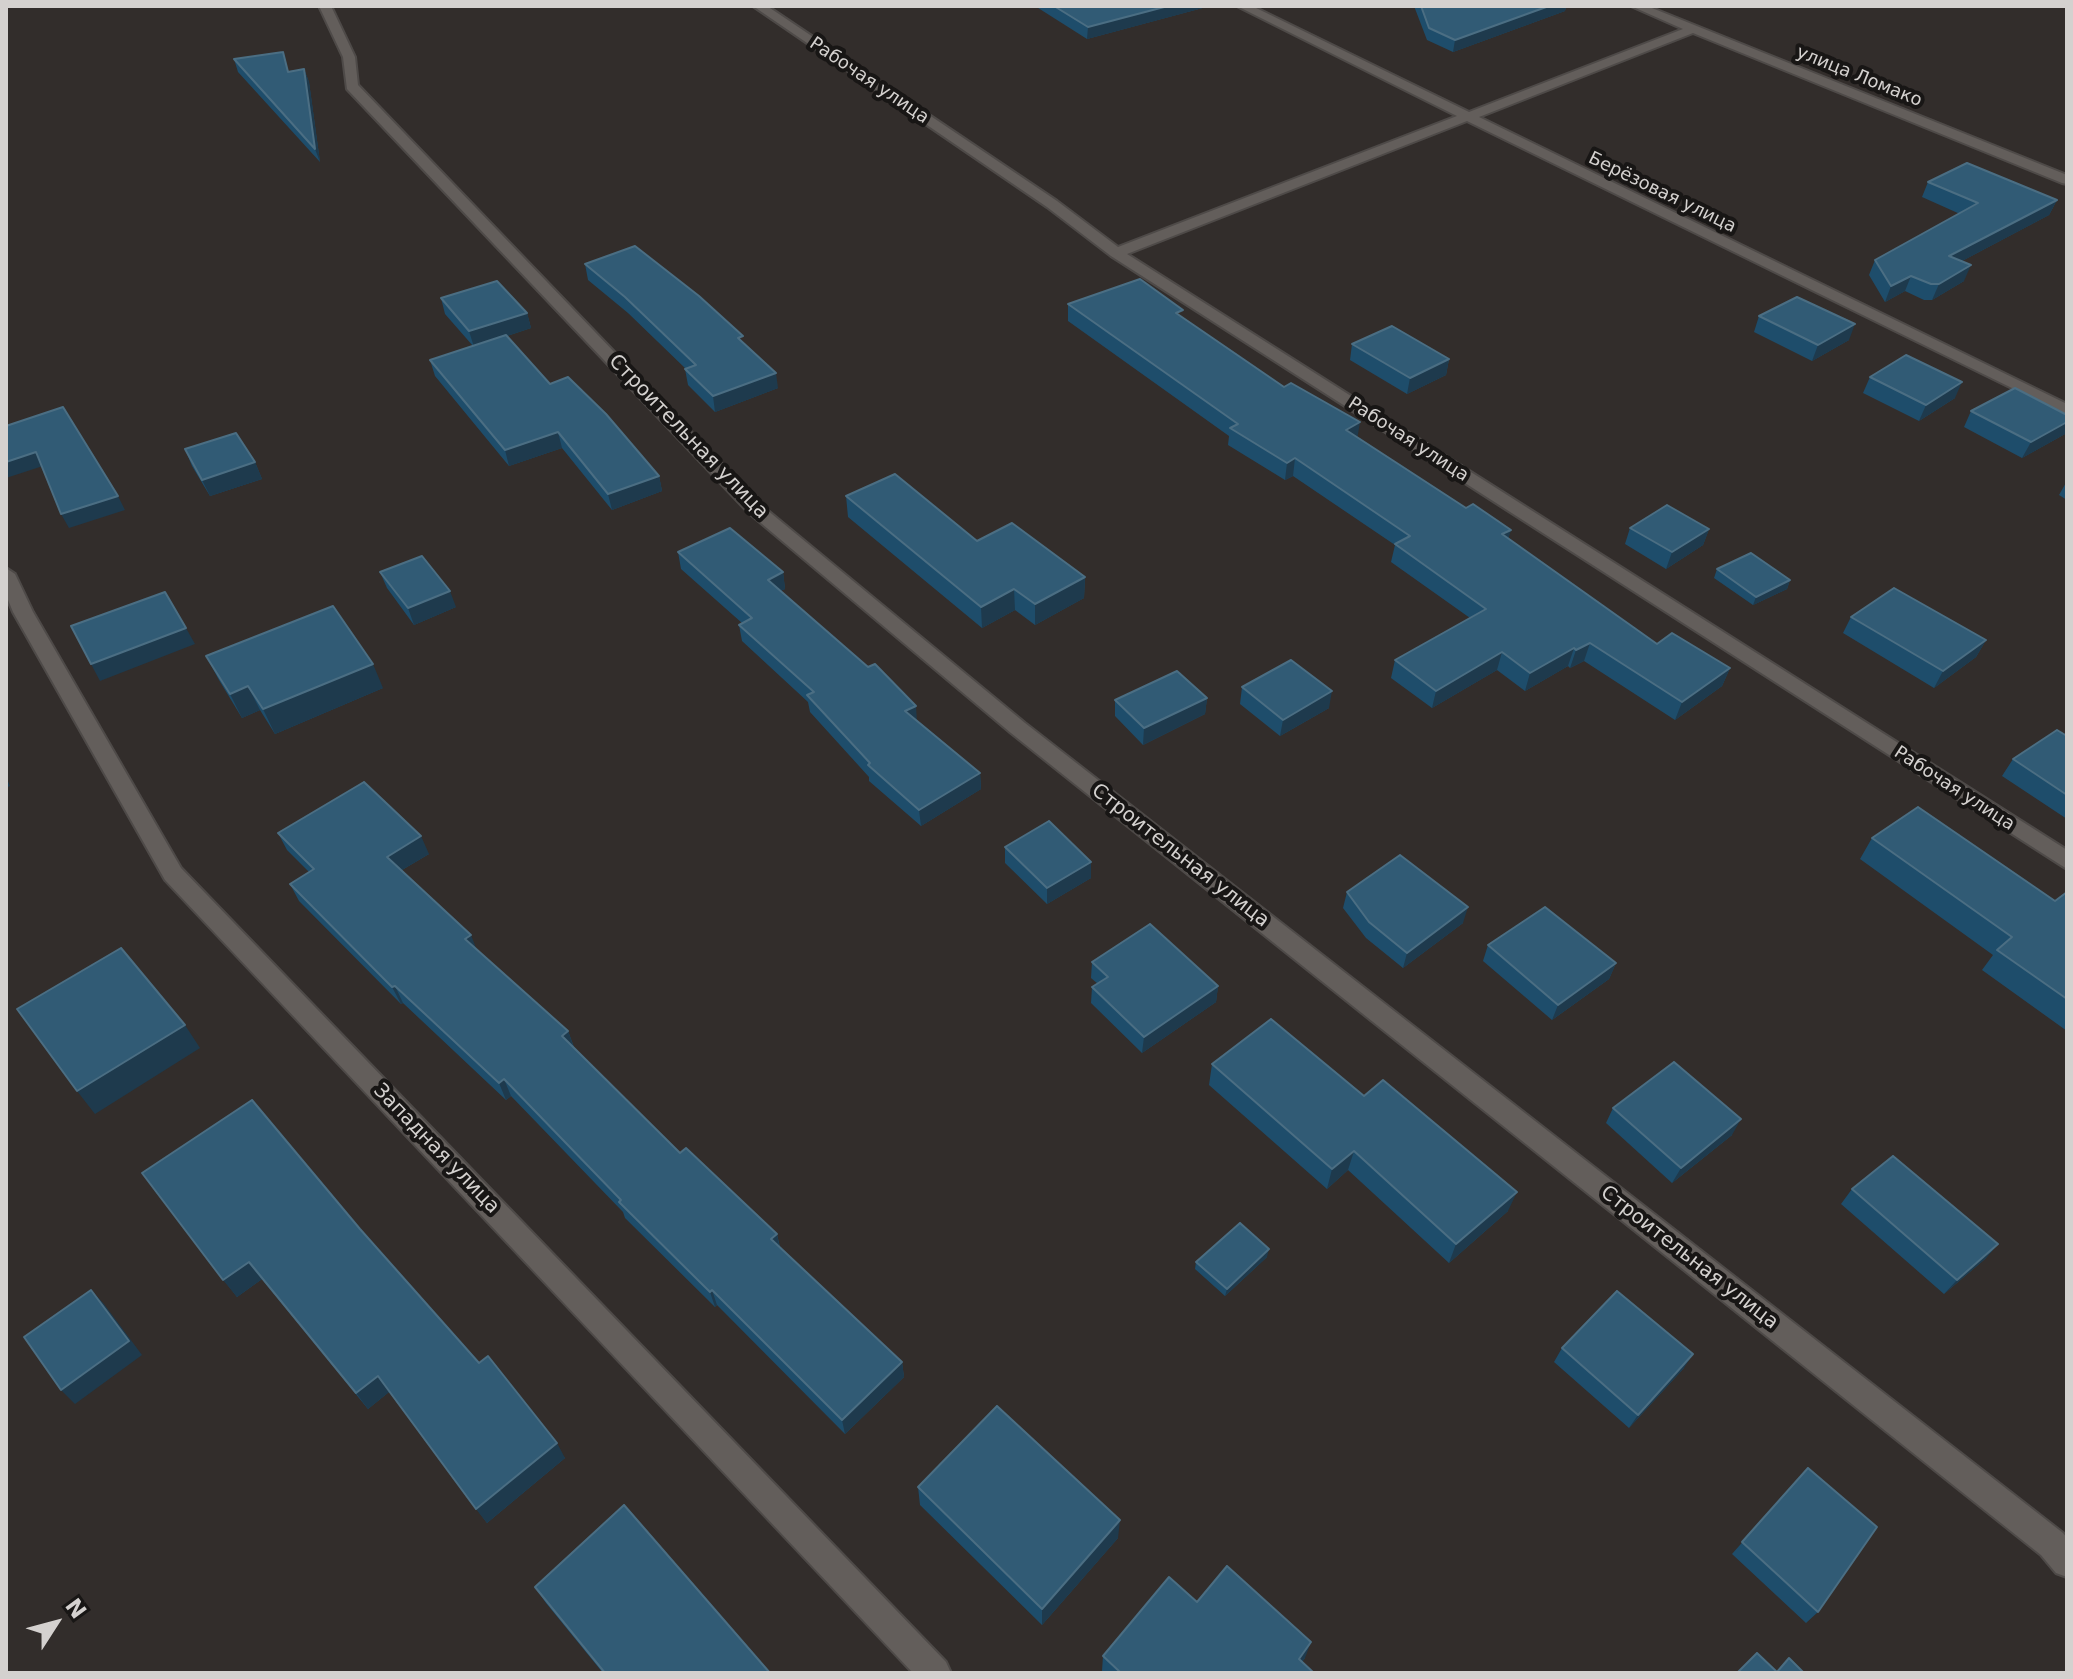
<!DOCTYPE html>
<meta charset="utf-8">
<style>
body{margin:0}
#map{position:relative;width:2073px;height:1679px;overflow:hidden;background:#322d2b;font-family:"DejaVu Sans",sans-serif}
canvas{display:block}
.frame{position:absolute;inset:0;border:8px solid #d4d1cf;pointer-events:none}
.north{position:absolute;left:16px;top:1583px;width:80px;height:80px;-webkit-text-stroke:6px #181615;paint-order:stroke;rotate:54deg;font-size:22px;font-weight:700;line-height:32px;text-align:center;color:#d4d1cf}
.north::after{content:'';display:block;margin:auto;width:28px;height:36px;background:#d4d1cf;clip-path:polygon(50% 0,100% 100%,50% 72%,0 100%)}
</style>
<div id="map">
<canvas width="2073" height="1679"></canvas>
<div class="frame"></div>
<div class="north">N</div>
</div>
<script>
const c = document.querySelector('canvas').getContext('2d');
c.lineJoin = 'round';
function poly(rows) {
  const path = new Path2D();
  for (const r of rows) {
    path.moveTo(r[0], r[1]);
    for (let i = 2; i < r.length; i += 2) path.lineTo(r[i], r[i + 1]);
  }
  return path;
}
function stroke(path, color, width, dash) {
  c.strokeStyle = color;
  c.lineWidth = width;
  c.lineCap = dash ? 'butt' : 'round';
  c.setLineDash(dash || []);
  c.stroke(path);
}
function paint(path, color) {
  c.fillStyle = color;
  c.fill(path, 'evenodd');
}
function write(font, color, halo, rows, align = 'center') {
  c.font = font + ' "DejaVu Sans",sans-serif';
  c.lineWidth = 8;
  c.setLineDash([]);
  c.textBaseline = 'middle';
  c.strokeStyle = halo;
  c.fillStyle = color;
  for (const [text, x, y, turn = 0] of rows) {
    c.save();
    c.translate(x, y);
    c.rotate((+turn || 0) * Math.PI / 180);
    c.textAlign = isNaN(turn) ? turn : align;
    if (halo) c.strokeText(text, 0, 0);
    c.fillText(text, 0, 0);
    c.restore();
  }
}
const minor = poly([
 [319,6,331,6,355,57,358,85,761,505,1025,723,2063,1533,2067,1538,2067,1577,2056,1573,2041,1555,1011,733,749,513,347,89,343,57,319,6],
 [753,6,767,6,1057,201,1118,247,1457,116,1237,6,1252,6,1469,112,1683,29,1631,6,1647,6,2067,175,2067,184,2062,183,1693,33,1479,117,2067,404,2067,415,1467,121,1127,254,2067,850,2067,869,1111,256,1047,207,753,6],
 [6,568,15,574,33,612,181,868,946,1662,951,1673,913,1673,165,880,13,612,6,595,6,568]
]);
stroke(minor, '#4e4a48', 4);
paint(minor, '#635e5b');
paint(poly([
 [1035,6,1210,6,1087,39],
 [1414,6,1566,6,1565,11,1453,52,1427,40],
 [234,59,289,71,304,69,309,82,320,162,238,72],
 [1928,182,2057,200,2049,215,1962,261,1964,281,1932,300,1924,300,1905,291,1885,302,1869,275,1875,260,1960,214,1922,197],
 [585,264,744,344,778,388,715,412,688,385,685,369,686,369,628,313,588,280],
 [441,298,527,313,531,328,507,336,550,384,659,476,662,491,612,510,562,448,509,466,435,376,430,360,473,346,445,314],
 [1068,304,1183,318,1508,539,1657,644,1730,668,1722,686,1675,720,1584,661,1570,668,1568,666,1525,691,1497,670,1432,708,1391,678,1395,660,1470,618,1391,562,1395,545,1293,476,1285,480,1228,445,1229,436,1068,321],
 [1759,316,1849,340,1812,361,1754,332],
 [1352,344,1449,359,1446,375,1407,394,1350,360],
 [1870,377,1955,398,1919,421,1863,393],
 [1971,411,2067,415,2067,430,2065,434,2022,458,1964,427],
 [185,449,255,462,262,479,210,496,192,466],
 [2067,481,2067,500,2059,495],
 [846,496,1085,577,1084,598,1035,625,1015,610,982,628,848,517],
 [1630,528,1709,529,1703,545,1666,569,1625,544],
 [678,552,783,572,785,589,780,591,917,720,980,773,981,789,921,826,869,781,869,777,810,712,808,702,742,641,739,625,742,623,681,569],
 [1717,569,1790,580,1787,589,1753,605,1714,578],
 [380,572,456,607,414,625,387,588],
 [1851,617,1986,640,1976,657,1934,688,1843,633],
 [206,656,383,688,275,734,260,710,242,718,219,680],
 [1242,687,1329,708,1280,736,1240,704],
 [1207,698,1205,714,1143,745,1115,716,1115,700],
 [2067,736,2067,819,2002,776,2013,759],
 [278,833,429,854,402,870,477,950,568,1031,574,1047,680,1153,777,1234,780,1247,902,1362,904,1377,845,1434,717,1305,715,1307,625,1218,623,1212,511,1096,506,1100,403,1003,401,1004,299,901,290,884,309,872,287,850],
 [1872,838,2055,901,2067,892,2067,1031,1982,970,1993,955,1860,859],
 [1005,847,1091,862,1091,878,1047,904,1005,863],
 [1347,892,1463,923,1403,968,1366,938,1343,908],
 [1488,945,1616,963,1609,979,1552,1020,1483,961],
 [1092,962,1218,986,1216,1002,1142,1053,1091,1003,1092,987,1098,984,1091,978],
 [1212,1064,1364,1096,1508,1211,1449,1263,1348,1170,1327,1189,1209,1085],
 [1613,1108,1732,1135,1672,1183,1606,1123],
 [142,1173,360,1229,565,1458,487,1523,389,1392,368,1409,262,1279,237,1297],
 [1852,1189,1998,1244,1985,1259,1944,1294,1841,1204],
 [1267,1257,1225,1296,1195,1269,1196,1262],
 [1562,1348,1684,1368,1629,1428,1554,1362],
 [1808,1468,1818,1612,1806,1623,1732,1554],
 [918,1487,1118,1538,1042,1625,920,1505],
 [535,1587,770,1673,603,1673,546,1603],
 [1197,1602,1305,1658,1302,1662,1314,1673,1104,1673,1102,1671,1103,1656]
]), '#1e4d6b');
paint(poly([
 [1168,6,1210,6,1087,39,1088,27],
 [1549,6,1566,6,1565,11,1453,52,1455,40],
 [304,69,309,82,320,162,315,149],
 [2057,200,2049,215,1943,271,1949,256],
 [1971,265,1964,281,1932,300,1939,284],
 [1911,276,1905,291,1885,302,1891,286],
 [527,313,531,328,474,347,469,331],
 [1855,324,1849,340,1812,361,1818,345],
 [1449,359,1446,375,1407,394,1410,378],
 [776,373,778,388,715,412,713,396],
 [1962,382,1955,398,1919,421,1926,405],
 [1360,422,1357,440,1346,430],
 [2067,422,2067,430,2065,434,2022,458,2031,442],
 [558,432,562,448,509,466,505,450],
 [36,452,43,466,6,478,6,462],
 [1295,458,1293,476,1285,480,1287,463],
 [255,462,262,479,210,496,202,480],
 [659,476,662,491,612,510,608,494],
 [118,496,125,510,69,528,61,514],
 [1709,529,1703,545,1666,569,1672,552],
 [1511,530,1506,547,1502,534],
 [783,572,785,589,770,596,768,580],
 [1085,577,1084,598,1035,625,1035,604],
 [1790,580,1787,589,1753,605,1756,597],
 [1014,589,1015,610,982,628,981,607],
 [450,591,456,607,414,625,408,608],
 [186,628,195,644,100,681,91,664],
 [1986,640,1976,657,1934,688,1943,671],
 [1590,643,1584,661,1570,668,1576,650],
 [1574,648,1568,666,1525,691,1530,673],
 [1502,652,1497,670,1432,708,1436,691],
 [373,664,383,688,275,734,263,709],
 [1730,668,1722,686,1675,720,1682,702],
 [248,686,260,710,242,718,230,694],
 [1332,691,1329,708,1280,736,1283,720],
 [1207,698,1205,714,1143,745,1144,728],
 [916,706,917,722,905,711],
 [980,773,981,789,921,826,919,810],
 [6,777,10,786,6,788],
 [421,836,429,854,395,874,387,857],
 [1091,862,1091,878,1047,904,1047,888],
 [1468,907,1463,923,1403,968,1407,953],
 [471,935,478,953,465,939],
 [1616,963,1609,979,1552,1020,1558,1005],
 [395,986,403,1003,401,1004,392,987],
 [1218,986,1216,1002,1142,1053,1144,1037],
 [185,1025,200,1048,95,1114,77,1091],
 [568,1031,574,1048,562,1036],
 [504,1079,511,1096,506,1100,499,1083],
 [1741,1119,1732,1135,1672,1183,1681,1168],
 [1354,1151,1348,1170,1327,1189,1332,1169],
 [1517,1192,1508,1211,1449,1263,1456,1244],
 [777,1234,780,1250,771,1239],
 [1998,1244,1985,1259,1944,1294,1957,1280],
 [1269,1249,1267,1257,1225,1296,1227,1289],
 [249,1262,262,1279,237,1297,223,1280],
 [91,1290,104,1304,142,1355,75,1404,61,1390],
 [712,1290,717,1305,715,1307,710,1292],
 [1693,1354,1684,1368,1629,1428,1638,1415],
 [902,1362,904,1377,845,1434,842,1420],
 [378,1376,389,1392,368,1409,356,1393],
 [557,1443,565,1458,487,1523,476,1509],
 [1120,1520,1118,1538,1042,1625,1042,1609],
 [1311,1642,1305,1658,1293,1673,1299,1659]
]), '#1e3a4d');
const building = poly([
 [1054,6,1168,6,1088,27,1054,6],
 [1421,6,1549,6,1455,40,1429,28,1421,6],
 [283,52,288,72,304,69,315,149,234,59,283,52],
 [1967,163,2057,200,1949,256,1971,265,1939,284,1931,284,1911,276,1891,286,1875,260,1978,203,1928,182,1967,163],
 [635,246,699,296,743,336,738,338,776,373,713,396,685,369,696,365,625,297,585,264,635,246],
 [1140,279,1183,310,1176,313,1284,387,1291,383,1360,422,1346,430,1466,508,1473,504,1511,530,1502,534,1657,644,1672,633,1730,668,1682,702,1590,643,1576,650,1574,648,1530,673,1502,652,1436,691,1395,660,1486,609,1395,544,1410,536,1295,458,1287,463,1230,428,1238,424,1068,304,1140,279],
 [497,281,527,313,469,331,441,298,497,281],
 [1797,297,1855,324,1818,345,1759,316,1797,297],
 [1392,326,1449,359,1410,378,1352,344,1392,326],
 [506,335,550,384,568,377,606,414,659,476,608,494,558,432,505,450,430,360,506,335],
 [1906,355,1962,382,1926,405,1870,377,1906,355],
 [2015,388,2067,415,2067,422,2031,442,1971,411,2015,388],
 [63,407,118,496,61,514,36,452,6,462,6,426,63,407],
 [236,433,255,462,202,480,185,449,236,433],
 [895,474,977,541,1012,523,1085,577,1035,604,1014,589,981,607,846,496,895,474],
 [1667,505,1709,529,1672,552,1630,528,1667,505],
 [730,528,783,572,768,580,868,667,875,664,916,706,905,711,980,773,919,810,868,765,870,763,807,695,814,692,739,625,752,618,678,552,730,528],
 [1751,553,1790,580,1756,597,1717,569,1751,553],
 [422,556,450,591,408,608,380,572,422,556],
 [1894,588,1986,640,1943,671,1851,617,1894,588],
 [165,592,186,628,91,664,71,626,165,592],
 [333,606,373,664,263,709,248,686,230,694,206,656,333,606],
 [1291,660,1332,691,1283,720,1242,687,1291,660],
 [1177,671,1207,698,1144,728,1115,700,1177,671],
 [2057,730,2067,736,2067,795,2013,759,2057,730],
 [364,782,421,836,387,857,471,935,465,939,568,1031,562,1036,680,1153,686,1148,777,1234,771,1239,902,1362,842,1420,712,1290,710,1292,619,1202,621,1200,504,1079,499,1083,395,986,392,987,290,884,314,869,278,833,364,782],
 [1918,807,2055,901,2067,892,2067,999,1997,950,2012,937,1872,838,1918,807],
 [1049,821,1091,862,1047,888,1005,847,1049,821],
 [1400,855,1468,907,1407,953,1369,922,1347,892,1400,855],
 [1545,907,1616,963,1558,1005,1488,945,1545,907],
 [1150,924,1218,986,1144,1037,1092,987,1108,977,1092,962,1150,924],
 [121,948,185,1025,77,1091,17,1009,121,948],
 [1271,1019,1364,1096,1383,1080,1517,1192,1456,1244,1354,1151,1332,1169,1212,1064,1271,1019],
 [1674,1062,1741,1119,1681,1168,1613,1108,1674,1062],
 [252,1100,360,1229,479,1363,488,1356,557,1443,476,1509,378,1376,356,1393,249,1262,223,1280,142,1173,252,1100],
 [1893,1156,1998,1244,1957,1280,1852,1189,1893,1156],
 [1240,1223,1269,1249,1227,1289,1196,1262,1240,1223],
 [91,1290,129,1341,61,1390,24,1337,91,1290],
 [1617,1291,1693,1354,1638,1415,1562,1348,1617,1291],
 [997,1406,1120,1520,1042,1609,918,1487,997,1406],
 [1808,1468,1877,1527,1818,1612,1742,1542,1808,1468],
 [624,1505,770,1673,605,1673,535,1587,624,1505],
 [1227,1566,1311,1642,1299,1659,1314,1673,1121,1673,1103,1656,1169,1577,1197,1602,1227,1566],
 [1757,1653,1777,1672,1789,1658,1804,1673,1737,1673,1757,1653]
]);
paint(building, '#315b75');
stroke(building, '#4b6e83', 2);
write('18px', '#d4d1cf', '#181615', [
 ["улица Ломако",1859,77,22],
 ["Рабочая улица",869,81,34],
 ["Берёзовая улица",1662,193,26],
 ["Рабочая улица",1408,440,33],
 ["Рабочая улица",1954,789,33]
]);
write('20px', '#d4d1cf', '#181615', [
 ["Строительная улица",688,437,46],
 ["Строительная улица",1180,856,38],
 ["Западная улица",436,1149,46],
 ["Строительная улица",1689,1258,38]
]);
</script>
